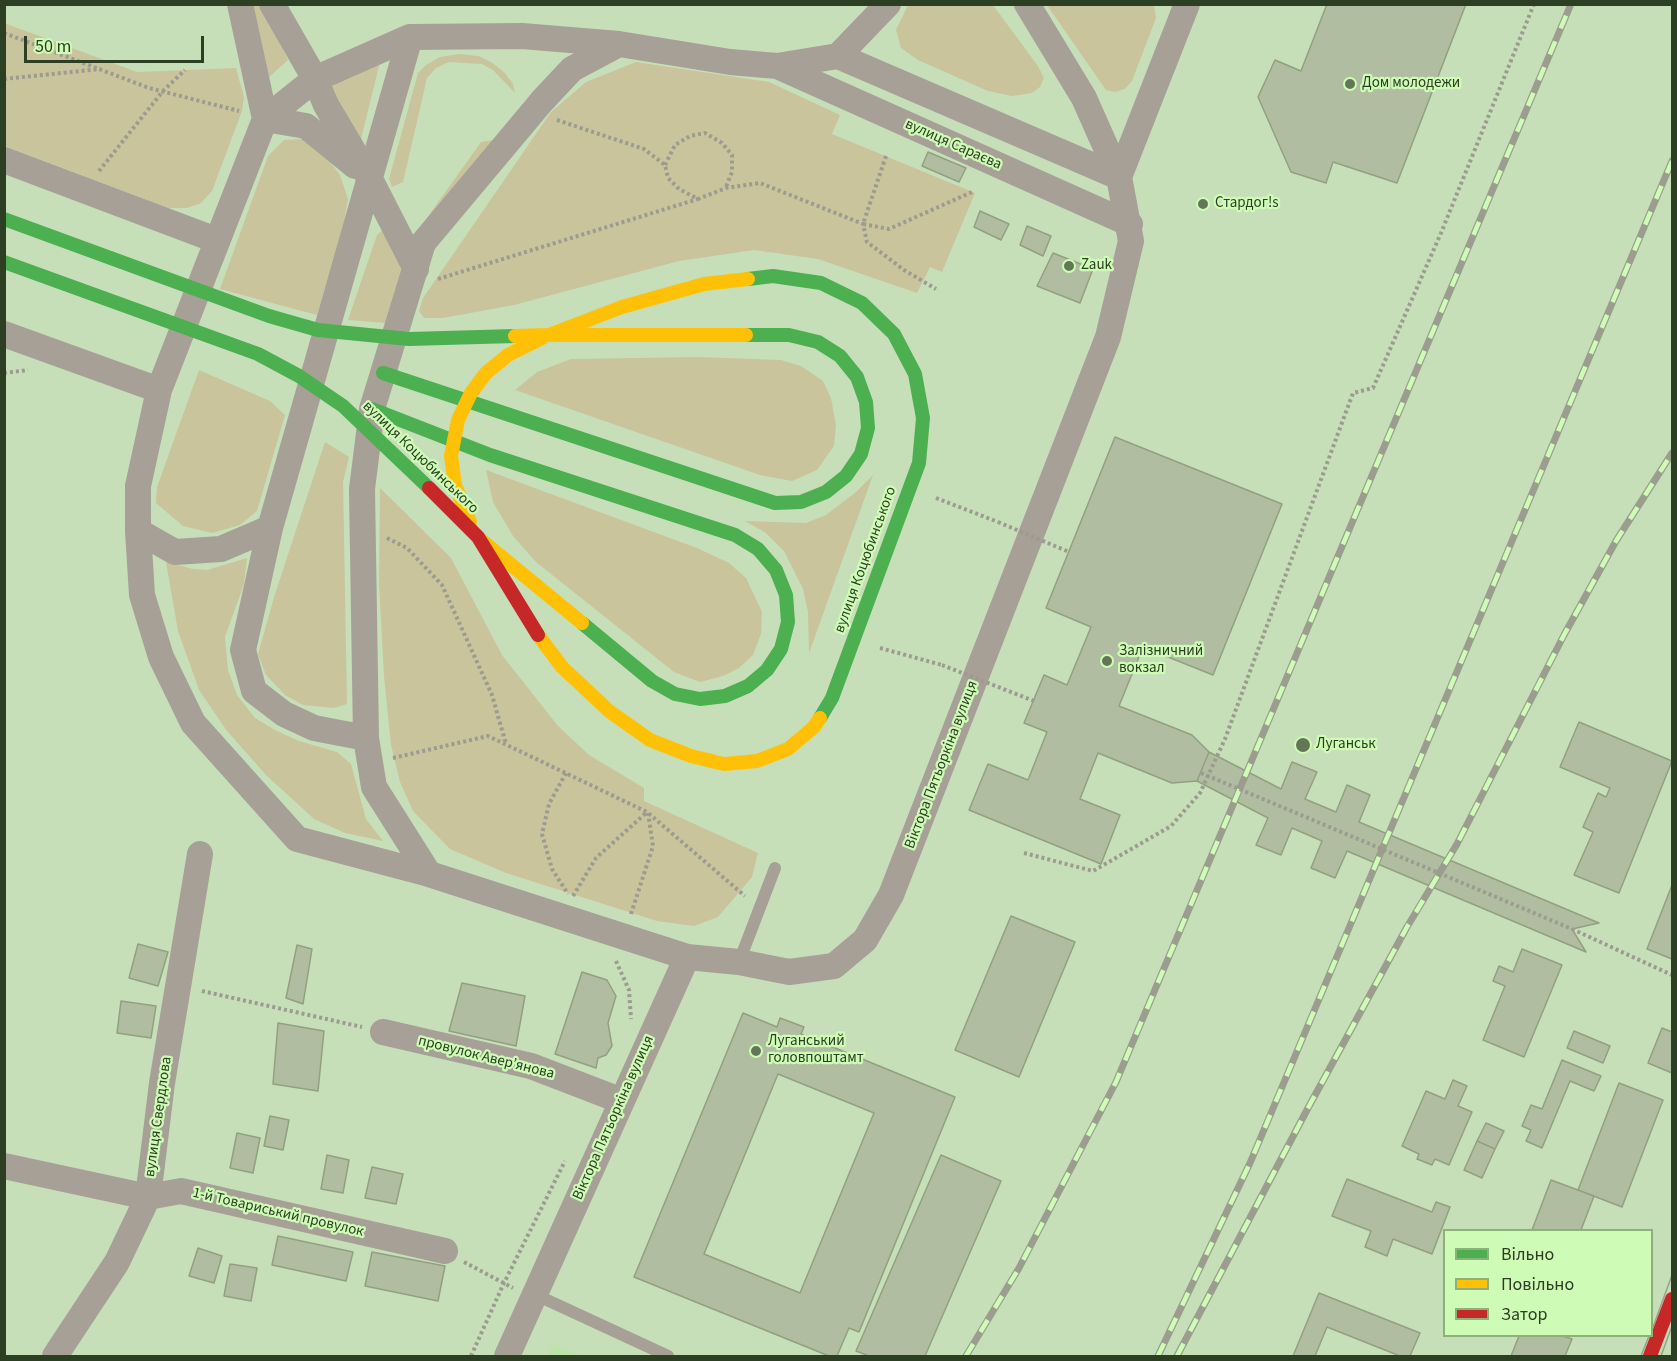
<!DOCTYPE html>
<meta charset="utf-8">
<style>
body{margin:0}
#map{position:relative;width:1677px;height:1361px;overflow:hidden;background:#c6dfb9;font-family:"Source Sans 3",sans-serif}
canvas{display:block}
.frame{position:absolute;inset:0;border:6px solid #2d3f23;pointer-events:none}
.legend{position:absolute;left:1443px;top:1229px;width:210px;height:108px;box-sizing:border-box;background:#cefcb6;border:2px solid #8eb07b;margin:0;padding:8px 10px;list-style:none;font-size:18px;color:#2d3f23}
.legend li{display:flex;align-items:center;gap:12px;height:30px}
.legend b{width:30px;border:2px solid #8eb07b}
.scale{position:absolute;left:24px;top:36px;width:180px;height:27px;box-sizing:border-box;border:3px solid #2d3f23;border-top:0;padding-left:8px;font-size:18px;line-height:21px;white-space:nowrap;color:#2d3f23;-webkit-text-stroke:4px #cefcb6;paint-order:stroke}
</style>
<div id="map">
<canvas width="1677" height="1361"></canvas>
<div class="frame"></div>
<ul class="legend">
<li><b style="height:8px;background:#4caf50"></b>Вільно</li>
<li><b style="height:8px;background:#ffc107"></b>Повільно</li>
<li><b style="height:8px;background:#c62828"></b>Затор</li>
</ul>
<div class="scale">50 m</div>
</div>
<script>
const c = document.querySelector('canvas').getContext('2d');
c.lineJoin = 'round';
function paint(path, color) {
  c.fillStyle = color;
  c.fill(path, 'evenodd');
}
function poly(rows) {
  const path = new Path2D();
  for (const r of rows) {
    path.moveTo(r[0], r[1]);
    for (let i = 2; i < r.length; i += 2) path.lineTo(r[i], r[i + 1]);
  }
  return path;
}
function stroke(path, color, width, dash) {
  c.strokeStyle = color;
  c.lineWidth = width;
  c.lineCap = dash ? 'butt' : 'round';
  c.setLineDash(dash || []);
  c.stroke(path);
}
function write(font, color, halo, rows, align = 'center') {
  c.font = font + ' "Source Sans 3",sans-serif';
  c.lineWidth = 4.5;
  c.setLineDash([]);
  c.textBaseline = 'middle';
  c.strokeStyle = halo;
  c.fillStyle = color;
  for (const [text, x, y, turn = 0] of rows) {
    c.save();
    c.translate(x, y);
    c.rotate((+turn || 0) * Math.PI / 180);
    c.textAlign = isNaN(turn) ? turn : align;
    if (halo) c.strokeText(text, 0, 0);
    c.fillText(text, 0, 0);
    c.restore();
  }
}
paint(poly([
 [553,1344,584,1356,548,1356]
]), '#bde3a8');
paint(poly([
 [249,5,261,5,288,60,267,79],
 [908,5,993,5,1038,66,1044,78,1040,87,1032,93,1012,96,988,91,918,60,901,48,896,30],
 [1047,5,1154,5,1156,18,1132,81,1125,89,1115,92,1106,90],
 [4,23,137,72,236,68,244,97,242,111,212,191,201,203,187,208,168,208,5,146],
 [459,54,479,56,491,62,504,72,513,84,515,93,493,70,482,64,449,62,436,68,427,78,403,182,392,187,389,179,418,73,426,65,440,57],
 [381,58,359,147,328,85],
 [636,62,769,82,840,115,832,134,975,193,942,272,930,267,917,293,818,259,754,250,679,261,514,305,443,318,424,318,419,311,423,298,551,112,586,82],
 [303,139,321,150,340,175,348,199,343,228,317,315,220,289,268,156,284,140],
 [493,140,429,226,424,222,481,142],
 [383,230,404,266,386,323,348,320,377,235],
 [698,357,781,360,801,366,823,381,831,398,836,425,834,446,817,470,792,481,760,475,515,390,537,372,571,359],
 [199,370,270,401,285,415,257,511,240,525,212,533,183,526,156,503,157,487],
 [325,442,349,457,343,482,347,704,334,708,303,705,285,695,266,675,258,654,275,594],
 [486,470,697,548,729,563,746,578,762,612,761,634,753,655,739,668,723,676,700,682,674,672,536,562,513,536,493,502],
 [873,475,809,653,808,612,803,589,784,551,766,533,745,521,806,523,826,515,856,492],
 [380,488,451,558,502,655,558,726,589,755,644,788,644,801,758,853,752,877,718,917,694,926,657,921,506,873,450,849,413,811,400,782,391,745,384,676,379,584],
 [247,558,244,584,225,637,228,670,237,695,255,718,275,730,299,741,337,752,351,764,366,819,383,841,345,833,314,819,266,775,227,731,199,690,178,631,166,562,193,569,207,570]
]), '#c9c49c');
const building = poly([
 [1327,4,1466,4,1397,183,1333,162,1326,183,1291,172,1258,97,1275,60,1301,71,1327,4],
 [928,152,966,168,959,182,922,166,928,152],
 [980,211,1009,224,1001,240,974,227,980,211],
 [1027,226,1051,236,1043,256,1020,245,1027,226],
 [1053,253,1093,269,1080,303,1037,286,1053,253],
 [1115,437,1282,504,1213,675,1143,647,1119,706,1192,735,1209,752,1197,781,1172,783,1098,753,1080,799,1120,815,1101,864,969,810,988,764,1028,780,1047,732,1024,723,1044,675,1067,685,1091,627,1046,608,1115,437],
 [1579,722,1672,761,1619,893,1574,875,1593,832,1583,827,1598,793,1606,797,1610,788,1560,767,1579,722],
 [1209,752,1281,789,1292,762,1317,772,1305,799,1336,812,1347,785,1370,795,1359,822,1599,923,1572,929,1586,952,1347,851,1335,878,1311,868,1322,841,1292,828,1281,855,1256,845,1268,818,1197,781,1209,752],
 [1672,885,1672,959,1647,949,1672,885],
 [1011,916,1075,942,1019,1077,955,1050,1011,916],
 [138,944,168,952,158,986,129,978,138,944],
 [297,945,312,949,303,1004,286,998,297,945],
 [1522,949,1562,965,1524,1057,1483,1040,1505,986,1493,981,1499,966,1513,972,1522,949],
 [582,972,607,980,616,996,608,1023,612,1046,606,1055,598,1058,596,1068,555,1054,582,972],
 [462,983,525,996,516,1046,449,1031,462,983],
 [121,1001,156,1006,151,1038,117,1033,121,1001],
 [743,1013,777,1027,780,1018,804,1027,801,1034,955,1097,859,1332,849,1328,837,1356,829,1356,634,1277,743,1013],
 [778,1074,874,1113,800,1293,704,1254,778,1074],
 [278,1023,324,1031,318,1091,273,1084,278,1023],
 [1662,1028,1672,1032,1672,1073,1648,1063,1662,1028],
 [1574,1031,1610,1046,1603,1063,1567,1048,1574,1031],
 [1562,1060,1601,1076,1594,1091,1570,1081,1542,1148,1526,1141,1531,1130,1522,1126,1531,1105,1542,1109,1562,1060],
 [1453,1080,1467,1086,1458,1106,1472,1112,1449,1165,1435,1159,1432,1165,1417,1159,1419,1154,1402,1146,1426,1091,1445,1099,1453,1080],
 [1619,1083,1663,1100,1622,1207,1578,1190,1619,1083],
 [270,1116,289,1120,283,1150,264,1146,270,1116],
 [1486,1123,1504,1131,1495,1149,1477,1141,1486,1123],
 [237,1133,260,1138,253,1173,230,1168,237,1133],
 [1477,1141,1495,1149,1482,1178,1464,1170,1477,1141],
 [327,1155,349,1160,343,1193,321,1189,327,1155],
 [941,1155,1001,1181,925,1356,869,1356,856,1351,941,1155],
 [372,1167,403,1174,396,1204,365,1198,372,1167],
 [1347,1179,1432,1212,1436,1202,1450,1207,1432,1254,1393,1239,1387,1256,1365,1247,1371,1231,1332,1216,1347,1179],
 [1551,1180,1594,1196,1581,1230,1532,1230,1551,1180],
 [278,1236,353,1252,346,1281,272,1265,278,1236],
 [198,1248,222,1256,214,1283,189,1276,198,1248],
 [372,1252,445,1266,438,1301,365,1286,372,1252],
 [230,1264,257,1268,251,1301,224,1296,230,1264],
 [1319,1293,1420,1333,1410,1356,1400,1356,1327,1327,1315,1356,1293,1356,1319,1293],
 [1519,1336,1563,1336,1572,1339,1565,1356,1511,1356,1519,1336]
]);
paint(building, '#b0bda0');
stroke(building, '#93a080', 1.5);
stroke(poly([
 [4,33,149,88,239,111],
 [4,79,100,69],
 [557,120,644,149,665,165,668,178,679,189,698,199,726,188,760,183,863,224,867,242,904,270,936,289],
 [886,156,863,224,889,229,972,192],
 [665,165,675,145,690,136,705,133,722,143,732,155,732,172,726,187],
 [99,171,163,91,185,70],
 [438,279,698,199],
 [4,373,28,370],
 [936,498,998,522],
 [387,538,407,548,442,585,492,695,506,744],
 [880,648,942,665],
 [393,758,488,736,647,812,745,896],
 [566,773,549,804,542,834,552,869,568,894],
 [1024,853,1093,871,1171,826,1200,793,1225,739,1353,393,1373,388,1441,233,1534,4],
 [573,896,596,858,647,812],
 [631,914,653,846,648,813],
 [1572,929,1672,975],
 [616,961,629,990,631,1019],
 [202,991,362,1027],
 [464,1262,513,1288],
 [471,1356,503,1285,565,1161]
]), '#9c9b8f', 4, [3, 3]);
stroke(poly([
 [739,962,775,868],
 [534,1294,668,1356]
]), '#a7a096', 12);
stroke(poly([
 [240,4,265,119,306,126,355,166],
 [272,4,315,79,326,105,370,179,416,269],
 [888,4,838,56,777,66,730,62,619,44,522,36,410,37,315,79,265,119,159,390,138,486,138,531,142,595,161,657,193,723,297,839,429,874,687,957,739,962,789,972,834,966,865,940,891,895,1108,337,1131,241,1119,177,1084,98,1027,4],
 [838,56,1119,177,1187,4],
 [777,66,1130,224],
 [4,160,216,240],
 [4,334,159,390],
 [138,531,175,552,221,549,270,528],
 [366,738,314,728,284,714,254,691,243,650,270,528,410,37],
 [429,874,374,787,366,738,362,489,372,409,423,243,542,101,572,69,619,44],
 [383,1032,531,1066,622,1101],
 [4,1166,148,1197,181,1191,445,1251],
 [55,1356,117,1262,148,1197,162,1083,200,854],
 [507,1356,687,957]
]), '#a7a096', 26);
stroke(poly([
 [383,373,775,503,801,502,826,492,846,476,861,454,868,428,866,402,857,377,840,356,818,342,789,335,746,335],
 [372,409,490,455,735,535,758,549,776,570,786,595,788,622,781,649,767,670,748,686,725,696,700,699,675,694,652,681,582,623]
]), '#4caf50', 14);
stroke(poly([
 [551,335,746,335],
 [481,540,582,623]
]), '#ffc107', 14);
stroke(poly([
 [1650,1356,1672,1299]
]), '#c62828', 14);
stroke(poly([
 [1652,1330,1672,1275],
 [1641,1356,1649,1336],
 [1661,1356,1672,1326]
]), '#9b9e8e', 1.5);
const rail = poly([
 [966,1356,1019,1268,1116,1082,1571,4],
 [1158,1356,1250,1163,1672,161],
 [1177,1356,1308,1108,1407,927,1457,844,1564,635,1616,541,1672,453]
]);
stroke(rail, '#9b9e8e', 7);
stroke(rail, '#cefcb6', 4.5, [14]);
stroke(poly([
 [998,522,1069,552],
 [942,665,1034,701],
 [1201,773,1572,929]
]), '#9c9b8f', 4, [3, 3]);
stroke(poly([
 [4,219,269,316,318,330,409,339,515,336],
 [4,262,258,354,299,376,343,406,429,488],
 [748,279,773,276,821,283,862,303,894,334,915,374,923,418,919,463,832,698,820,718]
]), '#4caf50', 14);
stroke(poly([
 [515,336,549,335,622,307,704,284,748,279],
 [470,522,455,485,451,456,458,420,471,393,486,373,508,355,542,338],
 [538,635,562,667,609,711,650,740,691,756,724,764,757,761,788,749,814,727,820,718]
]), '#ffc107', 14);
stroke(poly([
 [429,488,478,537,538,635]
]), '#c62828', 14);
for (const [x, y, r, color] of [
 [1350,84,6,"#637758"],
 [1203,204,6,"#637758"],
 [1069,266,6,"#637758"],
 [1107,661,6,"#637758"],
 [1303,745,8,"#637758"],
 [756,1051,6,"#637758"]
]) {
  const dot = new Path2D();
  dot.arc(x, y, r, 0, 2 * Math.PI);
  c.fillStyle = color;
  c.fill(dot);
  stroke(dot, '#cefcb6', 2);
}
write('15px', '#2d3f23', '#cefcb6', [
 ["Дом молодежи",1362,84],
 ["Стардог!s",1215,204],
 ["Zauk",1081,266],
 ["Залізничний",1119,652],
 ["вокзал",1119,669],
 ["Луганськ",1316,745],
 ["Луганський",768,1042],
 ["головпоштамт",768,1059]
], 'left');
write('15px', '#2d3f23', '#cefcb6', [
 ["вулиця Сараєва",953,145,24],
 ["вулиця Коцюбинського",420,458,44],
 ["вулиця Коцюбинського",866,560,-70],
 ["Віктора Пятьоркіна вулиця",942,765,-69],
 ["провулок Авер’янова",486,1058,14],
 ["вулиця Свердлова",159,1117,-82],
 ["Віктора Пятьоркіна вулиця",614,1118,-66],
 ["1-й Товариський провулок",278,1213,13]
]);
</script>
